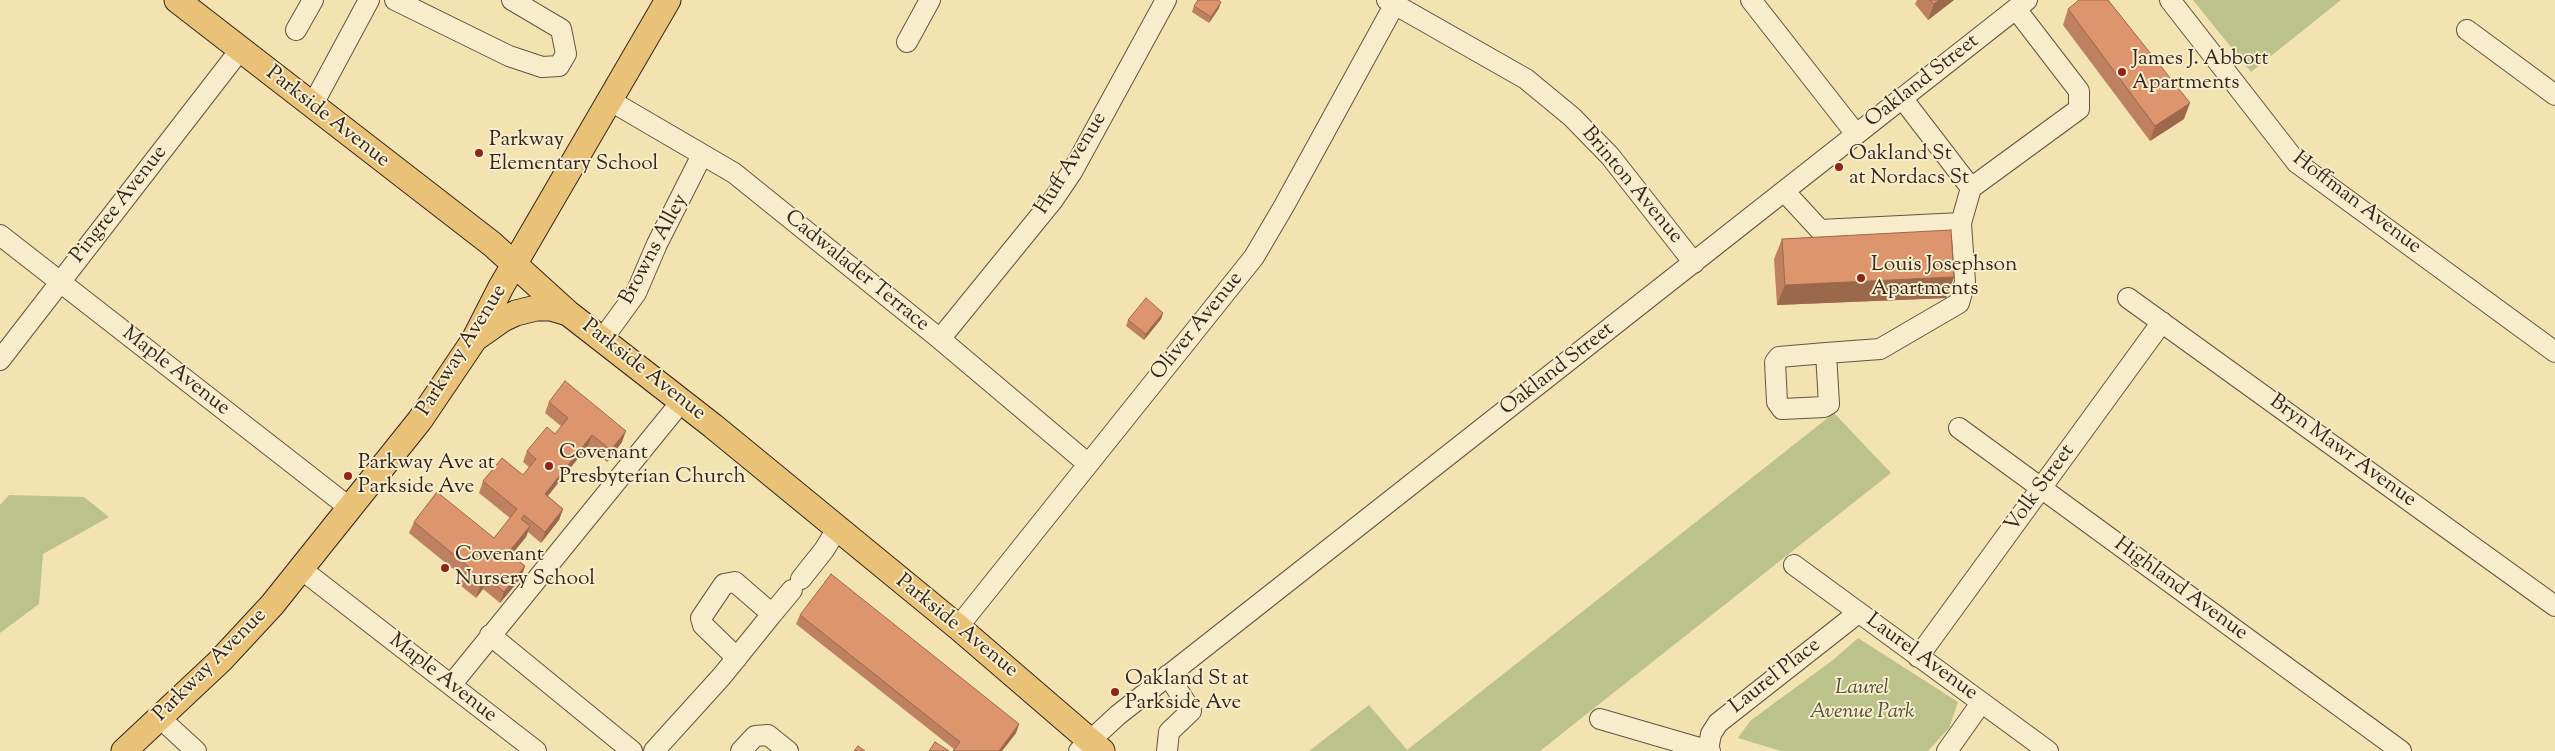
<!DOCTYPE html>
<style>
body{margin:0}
canvas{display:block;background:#f2e3b0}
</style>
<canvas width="2555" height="751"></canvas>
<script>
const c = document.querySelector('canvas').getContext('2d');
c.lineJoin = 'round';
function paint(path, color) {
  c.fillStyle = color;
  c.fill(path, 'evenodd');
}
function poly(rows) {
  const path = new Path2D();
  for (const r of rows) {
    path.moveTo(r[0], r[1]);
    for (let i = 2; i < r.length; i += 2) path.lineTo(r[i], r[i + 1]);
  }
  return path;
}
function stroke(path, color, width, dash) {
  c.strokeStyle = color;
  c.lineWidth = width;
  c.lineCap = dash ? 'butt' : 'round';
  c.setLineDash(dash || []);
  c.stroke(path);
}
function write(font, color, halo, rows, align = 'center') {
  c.font = font + ' "Sorts Mill Goudy",serif';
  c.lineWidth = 4;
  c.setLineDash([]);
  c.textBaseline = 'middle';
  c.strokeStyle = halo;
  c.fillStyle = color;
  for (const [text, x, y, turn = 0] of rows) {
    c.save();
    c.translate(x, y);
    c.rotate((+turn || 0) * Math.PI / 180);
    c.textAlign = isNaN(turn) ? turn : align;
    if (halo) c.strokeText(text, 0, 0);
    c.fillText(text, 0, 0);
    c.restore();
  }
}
paint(poly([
 [2193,0,2341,0,2251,72],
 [1834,413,1891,473,1540,751,1309,751,1369,705,1407,750],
 [9,495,84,497,109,517,43,554,39,604,0,633,0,505],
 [1858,638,1958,702,1949,728,1928,751,1781,751,1738,738,1750,721,1833,660]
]), '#bcc38a');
const minor = poly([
 [395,0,509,56,542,67,559,66,566,54,561,29,512,0],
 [1387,0,1526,79,1572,117,1610,156,1694,263],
 [1751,0,1856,134],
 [2170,0,2297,163,2555,352],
 [296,30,313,0],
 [2467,30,2555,95],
 [907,42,930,0],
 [1902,98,1971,188],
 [609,100,734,173,940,339,1087,463],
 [312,106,369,0],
 [1784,191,1820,230,1961,223],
 [0,235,350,508],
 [2128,298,2555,606],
 [940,339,1053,200,1072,172,1166,0],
 [601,341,636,293,657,244,702,155],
 [1826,353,1829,404,1824,407,1782,409,1777,402,1775,362,1779,357,1826,353,1880,349,1959,303,1965,282,1961,223,1971,188,2079,109,2079,91,2016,9],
 [0,360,240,50],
 [1959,428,2401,751],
 [1794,565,2048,751],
 [301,569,536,751],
 [801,579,824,550,837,529],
 [772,614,792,590],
 [958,627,1254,257,1284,206,1397,0],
 [490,635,632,751],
 [1918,657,2162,322],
 [451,685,681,402],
 [160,718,196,751],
 [1600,719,1710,751],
 [1708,750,1711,734,1718,723,1858,613],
 [654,751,722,676,772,614,735,582,724,584,701,618,703,625,737,658],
 [741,751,755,736,768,735,788,751],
 [1079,751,1118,715,2027,0],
 [1167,751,1169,732,1191,711,1168,675],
 [1947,751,1981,703]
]);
const major = poly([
 [177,0,492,244,568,313,713,426,958,627,1102,751],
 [476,338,503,319,516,313,536,308,551,308,568,313],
 [124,751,220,661,272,605,420,420,474,340,501,287,668,0]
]);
stroke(minor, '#625543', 22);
stroke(major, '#32261f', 27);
stroke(minor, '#f7edcc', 20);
stroke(major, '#e9c278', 25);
paint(poly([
 [1917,0,1954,0,1928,20,1915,4],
 [1194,6,1219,8,1209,23,1192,12],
 [2068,9,2184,119,2150,141,2063,25],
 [1782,239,1954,277,1946,298,1777,305,1774,259],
 [1163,313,1161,319,1144,340,1126,326,1128,320],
 [549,402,622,442,607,462,588,446,548,496,563,509,559,520,541,543,528,532,526,537,511,555,525,566,521,578,500,603,483,589,476,598,460,585,463,577,409,533,414,522,494,538,510,518,479,493,483,481,523,475,529,467,523,462,527,451,555,434,561,426,545,413],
 [800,615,1019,724,1016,733,1002,751,953,751,954,749,796,624]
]), '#be805e');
paint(poly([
 [1939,0,1954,0,1928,20,1934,4],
 [1221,2,1219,8,1209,23,1211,17],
 [2190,103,2184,119,2150,141,2155,126],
 [1954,277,1946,298,1777,305,1785,285],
 [1163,313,1161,319,1144,340,1146,334],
 [626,431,622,442,607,462,611,450],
 [592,435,588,446,540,505,545,494],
 [563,509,559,520,541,543,545,532],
 [530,526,526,537,504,564,508,553],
 [525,566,521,578,500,603,504,592],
 [487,577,483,589,476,598,480,586],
 [1019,724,1016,733,1002,751,999,751]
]), '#9b684c');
const building = poly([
 [1198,0,1218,0,1221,2,1211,17,1194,6,1198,0],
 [1930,0,1939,0,1934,4,1930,0],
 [2079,0,2108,0,2190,103,2155,126,2068,9,2079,0],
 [1951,230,1954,277,1785,285,1782,239,1951,230],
 [1146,298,1163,313,1146,334,1128,320,1146,298],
 [565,381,626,431,611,450,592,435,545,494,563,509,545,532,524,515,521,519,530,526,508,553,525,566,504,592,487,577,480,586,465,574,470,568,414,522,437,492,494,538,517,509,483,481,502,458,523,475,536,459,527,451,547,427,555,434,568,418,549,402,565,381],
 [831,574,1019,724,999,751,953,751,960,742,800,615,831,574],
 [935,742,949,751,929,751,935,742],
 [858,746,865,751,854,751,858,746]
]);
paint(building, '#dd956d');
stroke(building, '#9b684c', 1);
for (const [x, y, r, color] of [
 [2122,72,5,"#8f2418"],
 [479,153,5,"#8f2418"],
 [1839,167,5,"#8f2418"],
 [1861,278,5,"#8f2418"],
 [549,466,5,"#8f2418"],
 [348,476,5,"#8f2418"],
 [445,568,5,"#8f2418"],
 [1115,692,5,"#8f2418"]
]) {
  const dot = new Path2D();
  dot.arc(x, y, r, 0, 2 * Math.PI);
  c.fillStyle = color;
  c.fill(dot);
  stroke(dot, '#f7edcc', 2);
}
write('21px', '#32261f', '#f7edcc', [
 ["James J. Abbott",2132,60],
 ["Apartments",2132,84],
 ["Parkway",489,141],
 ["Elementary School",489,165],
 ["Oakland St",1849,155],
 ["at Nordacs St",1849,179],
 ["Louis Josephson",1871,266],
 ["Apartments",1871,290],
 ["Covenant",559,454],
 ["Presbyterian Church",559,478],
 ["Parkway Ave at",358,464],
 ["Parkside Ave",358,488],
 ["Covenant",455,556],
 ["Nursery School",455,580],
 ["Oakland St at",1125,680],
 ["Parkside Ave",1125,704]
], 'left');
write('21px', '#32261f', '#f7edcc', [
 ["Oakland Street",1923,82,-38],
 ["Parkside Avenue",327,118,38],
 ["Huff Avenue",1072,164,-58],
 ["Brinton Avenue",1631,186,50],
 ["Hoffman Avenue",2356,204,37],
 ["Pingree Avenue",120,205,-52],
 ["Browns Alley",655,250,-62],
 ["Cadwalader Terrace",856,272,39],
 ["Oliver Avenue",1198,327,-51],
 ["Parkway Avenue",463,351,-58],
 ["Oakland Street",1558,370,-38],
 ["Parkside Avenue",643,371,38],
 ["Maple Avenue",175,372,38],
 ["Bryn Mawr Avenue",2342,452,36],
 ["Volk Street",2041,489,-54],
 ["Highland Avenue",2180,590,36],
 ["Parkside Avenue",956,627,39],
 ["Laurel Avenue",1921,658,36],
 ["Parkway Avenue",211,666,-45],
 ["Laurel Place",1776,677,-38],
 ["Maple Avenue",442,679,38]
]);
write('italic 21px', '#544d3a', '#f7edcc', [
 ["Laurel",1862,689],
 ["Avenue Park",1862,713]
]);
</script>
